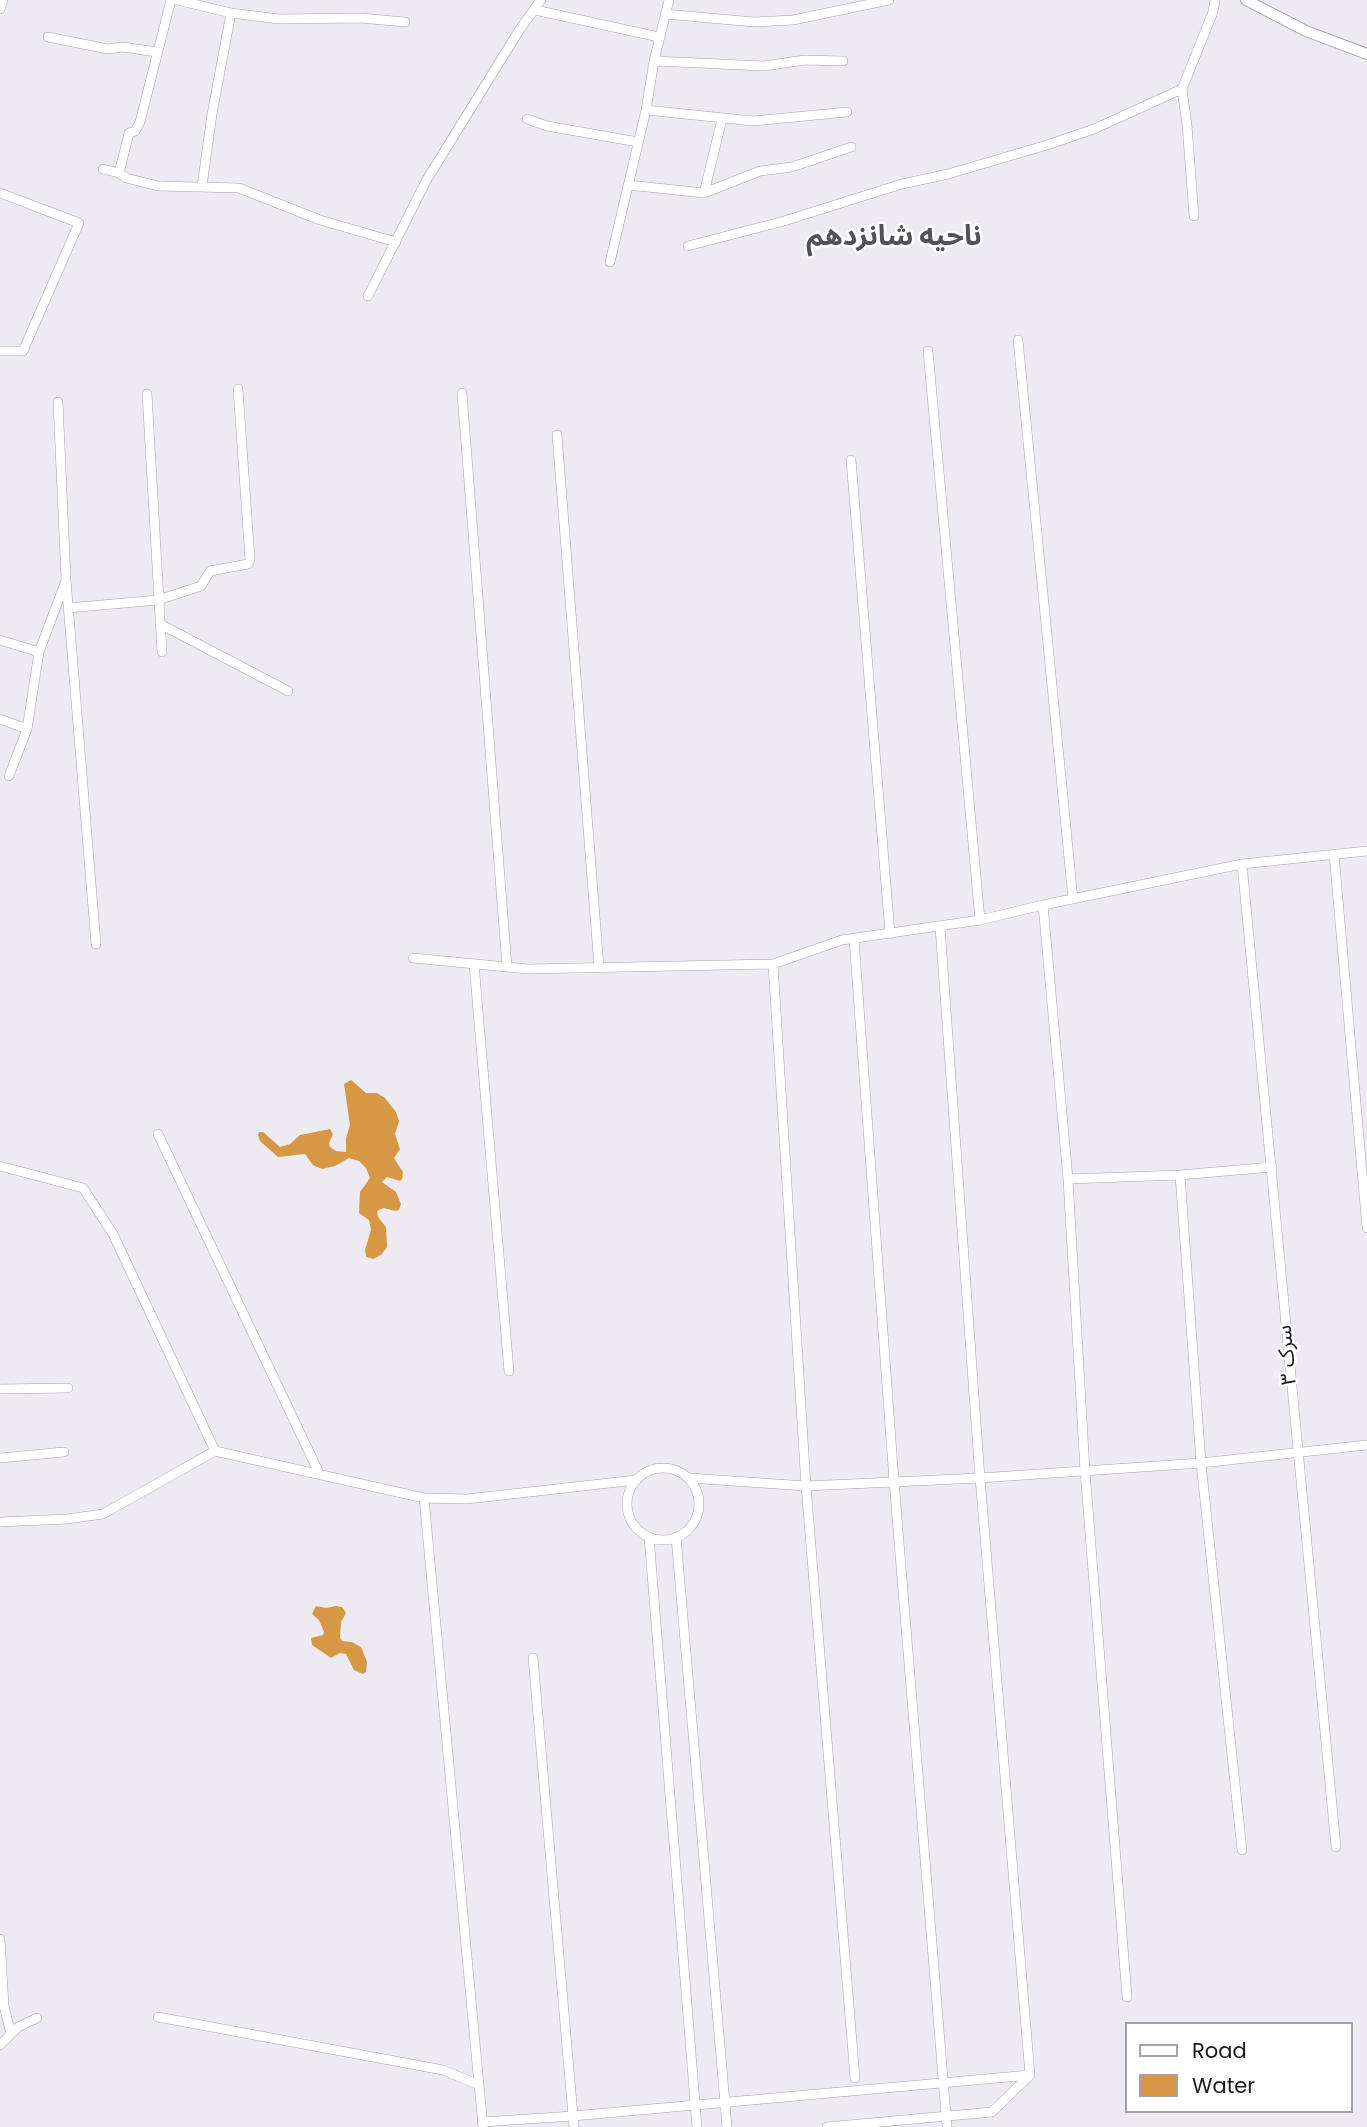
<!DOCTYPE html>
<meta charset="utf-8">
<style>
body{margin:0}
#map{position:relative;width:1367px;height:2127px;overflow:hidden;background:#edeaf2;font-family:Poppins,sans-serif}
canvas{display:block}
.legend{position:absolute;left:1125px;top:2022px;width:228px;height:91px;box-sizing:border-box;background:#fff;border:2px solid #a3a3a4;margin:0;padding:9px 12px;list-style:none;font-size:21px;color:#1a191b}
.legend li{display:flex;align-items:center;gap:14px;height:35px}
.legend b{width:35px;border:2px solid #a3a3a4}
</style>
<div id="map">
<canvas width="1367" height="2127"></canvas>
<ul class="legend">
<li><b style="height:9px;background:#fff"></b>Road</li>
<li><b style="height:19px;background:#d79846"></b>Water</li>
</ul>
</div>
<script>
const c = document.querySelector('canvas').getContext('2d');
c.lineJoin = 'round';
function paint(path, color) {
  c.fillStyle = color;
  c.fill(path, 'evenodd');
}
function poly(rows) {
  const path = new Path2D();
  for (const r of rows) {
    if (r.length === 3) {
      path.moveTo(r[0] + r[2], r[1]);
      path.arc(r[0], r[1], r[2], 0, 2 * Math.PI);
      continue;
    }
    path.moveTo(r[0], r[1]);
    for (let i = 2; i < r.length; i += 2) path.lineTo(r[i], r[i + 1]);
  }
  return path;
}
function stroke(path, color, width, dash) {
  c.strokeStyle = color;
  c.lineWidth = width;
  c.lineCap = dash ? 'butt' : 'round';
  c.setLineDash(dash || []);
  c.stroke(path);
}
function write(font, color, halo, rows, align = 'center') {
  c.font = font + ' Poppins,"Noto Sans Arabic",sans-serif';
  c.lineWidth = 5;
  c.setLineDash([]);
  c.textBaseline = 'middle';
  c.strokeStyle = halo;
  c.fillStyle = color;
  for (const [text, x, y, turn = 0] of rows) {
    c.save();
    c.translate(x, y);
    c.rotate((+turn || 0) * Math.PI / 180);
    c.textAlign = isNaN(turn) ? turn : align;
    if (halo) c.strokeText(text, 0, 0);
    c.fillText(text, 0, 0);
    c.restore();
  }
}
paint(poly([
 [351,1080,366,1093,377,1093,385,1098,396,1112,399,1121,395,1134,400,1149,394,1158,403,1172,402,1179,400,1181,387,1177,382,1182,396,1192,401,1204,399,1210,396,1211,383,1208,377,1211,378,1217,386,1227,387,1247,381,1255,373,1259,366,1257,365,1250,371,1230,369,1220,359,1213,360,1192,370,1178,366,1168,359,1161,349,1158,335,1166,322,1169,313,1165,305,1154,278,1157,260,1141,258,1135,259,1132,263,1132,280,1147,290,1144,300,1135,330,1129,333,1134,329,1143,330,1147,336,1151,346,1152,346,1138,350,1125,344,1084],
 [316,1606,326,1608,336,1606,342,1607,346,1613,341,1622,340,1638,342,1641,352,1642,361,1647,367,1662,366,1672,363,1674,354,1670,346,1654,340,1653,331,1658,312,1645,311,1638,323,1635,324,1632,319,1620,312,1614]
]), '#d79846');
const minor = poly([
 [177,0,231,13,279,19,360,18,405,22],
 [0,9,3,0],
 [535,10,659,37],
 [665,14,754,22,793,20,889,0],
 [48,37,108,49,123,47,157,52],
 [654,61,764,66,805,60,843,61],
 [646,110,753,121,847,112],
 [527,119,547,126,638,142],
 [103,169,119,173,126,178,158,186,239,188,320,220,396,242],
 [119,173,129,133,135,131,140,122,171,0],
 [628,185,704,193,722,119],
 [202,186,212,114,231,13],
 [0,193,79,223,23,351,0,351],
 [704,193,760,171,792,167,851,147],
 [1194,216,1187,125,1182,89,1213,12,1215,0],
 [688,246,784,221,902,184,948,174,1047,145,1094,129,1182,89],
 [610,262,646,110,654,61,669,0],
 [368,296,426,181,520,29,541,0],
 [1018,340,1073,899],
 [928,351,980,920],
 [462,393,507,967],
 [147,394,162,652],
 [58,402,66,580,96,944],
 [557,435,599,967],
 [851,460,890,934],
 [68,608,158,600,201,586,210,571,248,564,250,560,238,389],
 [160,624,288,691],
 [0,640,39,652],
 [0,719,27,729,9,776],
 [27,729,39,652,65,583],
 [1334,854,1367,1228],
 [1242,864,1336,1847],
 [1043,905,1068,1179,1085,1471,1127,1997],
 [940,927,980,1478,1030,2075],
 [854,939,894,1481,947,2127],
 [413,958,528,969,773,964,842,940,980,920,1043,905,1242,864,1367,851],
 [474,964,509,1371],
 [773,964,806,1486,855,2078],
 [158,1134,320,1475],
 [0,1166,83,1188,113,1234,215,1451],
 [1180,1175,1201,1463,1242,1850],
 [1068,1179,1180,1175,1272,1167],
 [0,1389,68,1388],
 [0,1458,64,1452],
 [663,1504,36],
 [689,1478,806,1486,980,1478,1201,1463,1367,1445],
 [424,1498,479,2085],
 [0,1522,67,1519,103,1514,215,1451,424,1498,467,1499,636,1480],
 [649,1537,697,2127],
 [676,1537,727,2127],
 [533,1658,574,2127],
 [0,1939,4,2006,11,2034],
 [158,2017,443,2070,479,2085,483,2126],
 [0,2045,18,2027,37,2018],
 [482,2122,573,2116,1030,2075],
 [827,2127,992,2112,1030,2075]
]);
const tertiary = poly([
 [1246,0,1306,31,1367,54]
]);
stroke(minor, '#a5a2aa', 10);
stroke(tertiary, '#a5a2aa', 12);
stroke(minor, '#fff', 9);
stroke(tertiary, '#fff', 10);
write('21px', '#1a191b', '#fff', [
 ["سرک ۳",1288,1355,-95]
]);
write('bold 28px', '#535158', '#fff', [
 ["ناحیه شانزدهم",894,238]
]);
</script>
